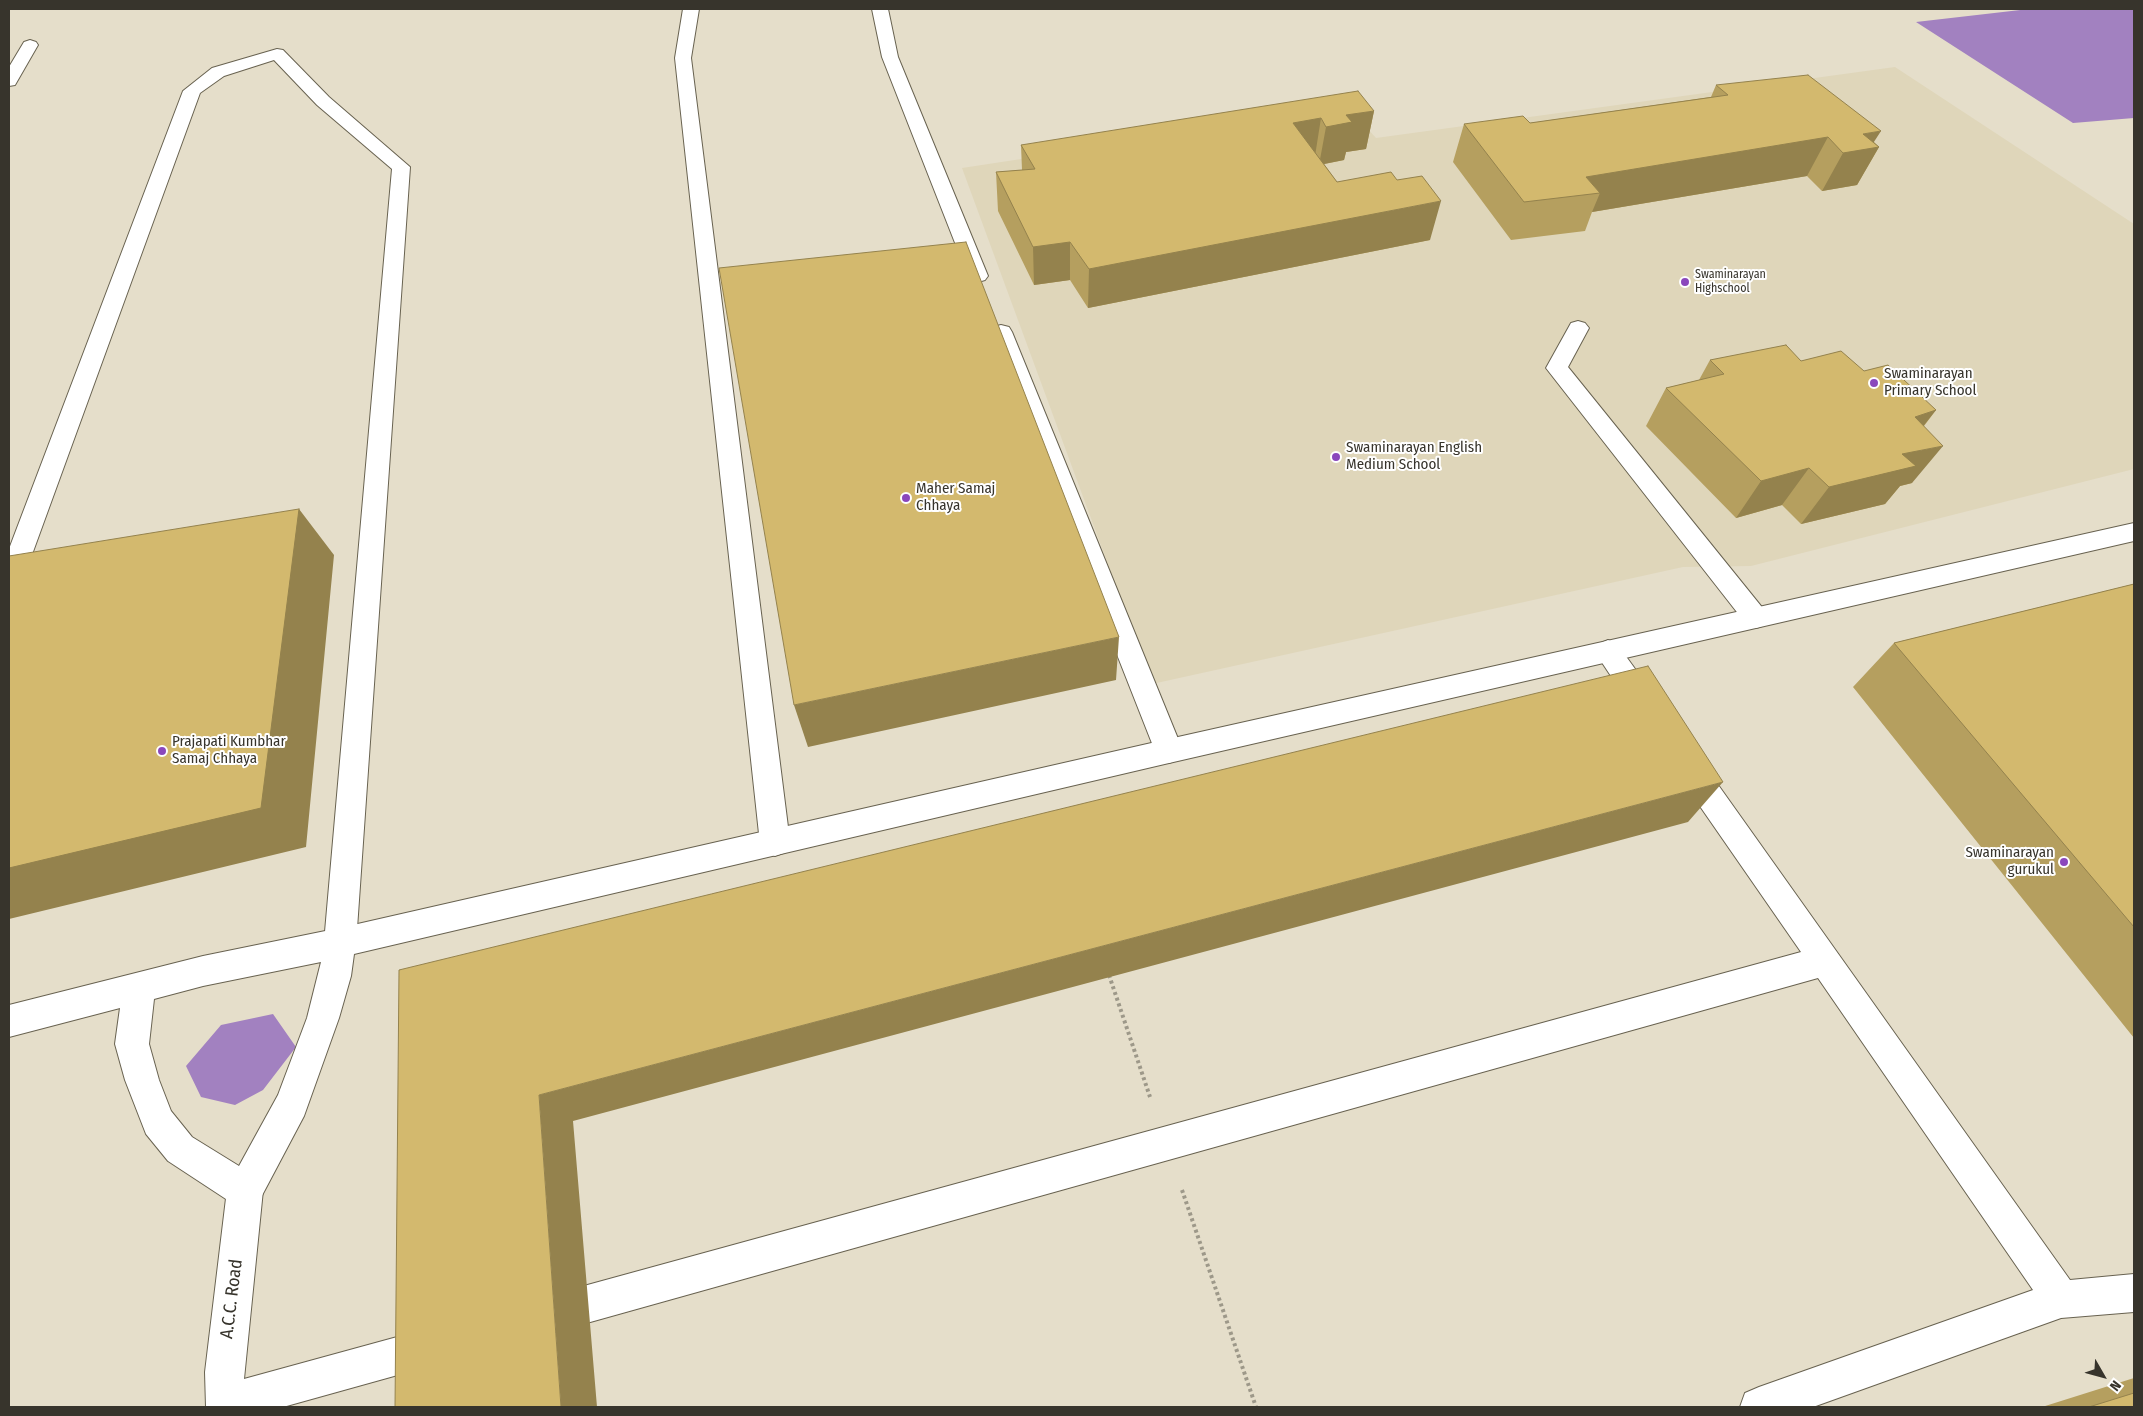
<!DOCTYPE html>
<style>
body{margin:0}
#map{position:relative;width:2143px;height:1416px;overflow:hidden;background:#e5deca;font-family:"Fira Sans Condensed",sans-serif}
canvas{display:block}
.frame{position:absolute;inset:0;border:10px solid #37342c;pointer-events:none}
.north{position:absolute;left:2078px;top:1351px;width:50px;height:50px;-webkit-text-stroke:4px #fff;paint-order:stroke;rotate:128deg;font-size:14px;font-weight:700;line-height:20px;text-align:center;color:#37342c}
.north::after{content:'';display:block;margin:auto;width:18px;height:22px;background:#37342c;clip-path:polygon(50% 0,100% 100%,50% 72%,0 100%)}
</style>
<div id="map">
<canvas width="2143" height="1416"></canvas>
<div class="frame"></div>
<div class="north">N</div>
</div>
<script>
const c = document.querySelector('canvas').getContext('2d');
c.lineJoin = 'round';
function paint(path, color) {
  c.fillStyle = color;
  c.fill(path, 'evenodd');
}
function poly(rows) {
  const path = new Path2D();
  for (const r of rows) {
    path.moveTo(r[0], r[1]);
    for (let i = 2; i < r.length; i += 2) path.lineTo(r[i], r[i + 1]);
  }
  return path;
}
function stroke(path, color, width, dash) {
  c.strokeStyle = color;
  c.lineWidth = width;
  c.lineCap = dash ? 'butt' : 'round';
  c.setLineDash(dash || []);
  c.stroke(path);
}
function write(font, color, halo, rows, align = 'center') {
  c.font = font + ' "Fira Sans Condensed",sans-serif';
  c.lineWidth = 4;
  c.setLineDash([]);
  c.textBaseline = 'middle';
  c.strokeStyle = halo;
  c.fillStyle = color;
  for (const [text, x, y, turn = 0] of rows) {
    c.save();
    c.translate(x, y);
    c.rotate((+turn || 0) * Math.PI / 180);
    c.textAlign = isNaN(turn) ? turn : align;
    if (halo) c.strokeText(text, 0, 0);
    c.fillText(text, 0, 0);
    c.restore();
  }
}
paint(poly([
 [1895,67,2134,224,2134,469,1751,566,1683,567,1152,684,962,168,1350,109,1376,138]
]), '#dfd6ba');
paint(poly([
 [2029,9,2134,9,2134,118,2073,123,1916,22],
 [273,1014,296,1047,263,1090,235,1105,201,1097,186,1066,221,1025]
]), '#a281c0');
const lane = poly([
 [1578,321,1585,323,1589,328,1568,367,1765,611,1769,618,1765,625,1756,628,1747,625,1546,368,1571,323,1578,321]
]);
const street = poly([
 [683,9,699,9,691,58,790,843,786,852,775,856,764,852,760,843,675,58,683,9],
 [872,9,888,9,898,57,988,276,985,280,978,282,971,280,968,276,882,57,872,9],
 [30,40,36,42,38,45,15,85,9,86,9,67,24,42,30,40],
 [277,49,283,50,329,97,410,167,356,943,351,953,340,958,329,953,324,943,392,169,317,105,274,60,224,76,200,93,22,582,18,589,9,592,9,549,183,91,212,68,277,49],
 [1001,325,1009,327,1012,332,1183,751,1179,759,1169,763,1159,759,1155,751,990,332,993,327,1001,325],
 [1608,640,1617,644,1654,695,1658,703,1654,711,1644,714,1634,711,1599,658,1595,651,1599,644,1608,640],
 [1689,755,1699,758,2070,1280,2134,1274,2134,1312,2061,1318,1813,1407,1740,1407,1745,1393,1759,1387,2033,1290,1818,978,551,1333,538,1327,532,1314,538,1301,551,1295,1801,952,1679,776,1675,767,1679,758,1689,755],
 [245,1172,258,1177,263,1190,244,1379,430,1328,443,1334,449,1347,443,1360,430,1366,283,1407,206,1407,205,1372,227,1190,232,1177,245,1172]
]);
const secondary = poly([
 [2134,523,2134,541,1169,763,354,954,351,976,339,1018,304,1116,258,1203,245,1208,232,1203,168,1161,146,1134,125,1080,115,1044,120,1008,9,1037,9,1005,203,956,340,928,1169,739,2134,523],
 [321,962,307,1018,278,1095,239,1166,192,1137,171,1111,159,1080,149,1044,154,999,203,986,321,962]
]);
stroke(lane, '#686250', 2);
stroke(street, '#686250', 2);
stroke(secondary, '#686250', 2);
stroke(poly([
 [1109,975,1150,1097],
 [1182,1190,1256,1407]
]), '#9d9889', 4, [3, 3]);
paint(lane, '#fff');
paint(street, '#fff');
paint(secondary, '#fff');
paint(poly([
 [1716,85,1874,142,1879,147,1857,185,1822,191,1807,176,1592,212,1585,231,1511,240,1453,162,1464,124,1530,123,1711,97],
 [1374,111,1366,149,1346,152,1344,160,1324,164,1337,182,1430,240,1088,308,1070,280,1034,285,998,211,996,172,1022,170,1021,145],
 [1710,360,1801,361,1864,371,1936,410,1924,426,1912,483,1900,486,1885,504,1801,524,1782,505,1736,518,1646,426,1666,388,1699,380],
 [2134,584,2134,1038,1853,687,1894,643],
 [2134,1378,2134,1407,2042,1407]
]), '#b59f5f');
paint(poly([
 [1374,111,1366,149,1346,152,1344,160,1319,165,1326,127,1346,115],
 [1321,118,1315,156,1293,123],
 [1881,131,1870,148,1879,147,1857,185,1822,191,1843,153,1863,134],
 [1828,137,1807,176,1592,212,1600,193,1586,177],
 [1441,201,1430,240,1088,308,1089,269],
 [1070,242,1070,280,1034,285,1033,247],
 [1936,410,1906,448,1915,417],
 [1943,446,1912,483,1900,486,1885,504,1801,524,1829,487,1902,454],
 [1809,468,1782,505,1736,518,1761,481],
 [299,509,334,555,306,847,9,919,9,868],
 [1119,637,1116,680,808,747,794,705],
 [1723,782,1688,822,573,1121,597,1407,561,1407,539,1095]
]), '#94824d');
const building = poly([
 [1808,75,1881,131,1863,134,1879,147,1843,153,1828,137,1586,177,1600,193,1524,202,1464,124,1523,116,1530,123,1728,95,1716,85,1808,75],
 [1358,91,1374,111,1346,115,1352,122,1326,127,1321,118,1293,123,1337,182,1391,172,1397,180,1422,176,1441,201,1089,269,1070,242,1033,247,996,172,1035,169,1021,145,1358,91],
 [966,242,1119,637,794,705,719,268,966,242],
 [1786,345,1801,361,1841,351,1864,371,1888,365,1936,410,1915,417,1943,446,1902,454,1916,466,1829,487,1809,468,1761,481,1666,388,1724,374,1710,360,1786,345],
 [299,509,261,808,9,868,9,556,299,509],
 [2134,584,2134,927,1894,643,2134,584],
 [1648,666,1723,782,539,1095,561,1407,395,1407,399,970,1648,666],
 [2134,1393,2134,1407,2089,1407,2134,1393]
]);
paint(building, '#d3b96e');
stroke(building, '#94824d', 1);
for (const [x, y, r, color] of [
 [1685,282,5,"#8a47bc"],
 [1874,383,5,"#8a47bc"],
 [1336,457,5,"#8a47bc"],
 [906,498,5,"#8a47bc"],
 [162,751,5,"#8a47bc"],
 [2064,862,5,"#8a47bc"]
]) {
  const dot = new Path2D();
  dot.arc(x, y, r, 0, 2 * Math.PI);
  c.fillStyle = color;
  c.fill(dot);
  stroke(dot, '#fff', 2);
}
write('12px', '#37342c', '#fff', [
 ["Swaminarayan",1695,275],
 ["Highschool",1695,289]
], 'left');
write('15px', '#37342c', '#fff', [
 ["Swaminarayan",1884,374],
 ["Primary School",1884,391],
 ["Swaminarayan English",1346,448],
 ["Medium School",1346,465],
 ["Maher Samaj",916,489],
 ["Chhaya",916,506],
 ["Prajapati Kumbhar",172,742],
 ["Samaj Chhaya",172,759],
 ["Swaminarayan",2054,853,"right"],
 ["gurukul",2054,870,"right"]
], 'left');
write('18px', '#37342c', '#fff', [
 ["A.C.C. Road",232,1299,-83]
]);
</script>
